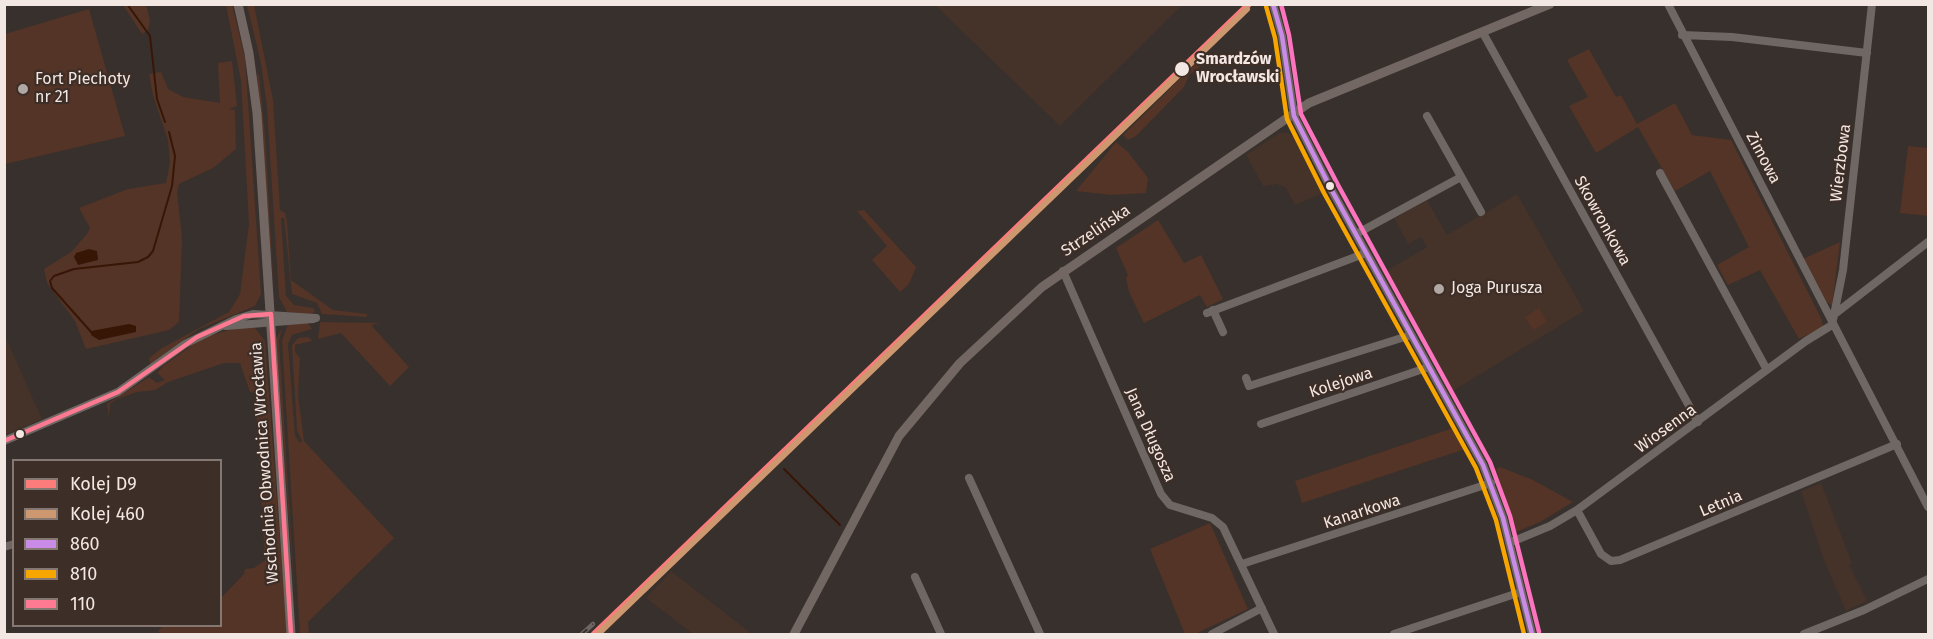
<!DOCTYPE html>
<meta charset="utf-8">
<style>
body{margin:0}
#map{position:relative;width:1933px;height:639px;overflow:hidden;background:#38302c;font-family:"Fira Sans",sans-serif}
canvas{display:block}
.frame{position:absolute;inset:0;border:6px solid #f2e7e3;pointer-events:none}
.legend{position:absolute;left:12px;top:459px;width:210px;height:168px;box-sizing:border-box;background:#3d2e27;border:2px solid #857872;margin:0;padding:8px 10px;list-style:none;font-size:18px;color:#f2e7e3}
.legend li{display:flex;align-items:center;gap:12px;height:30px}
.legend b{width:30px;border:2px solid #857872}
</style>
<div id="map">
<canvas width="1933" height="639"></canvas>
<div class="frame"></div>
<ul class="legend">
<li><b style="height:8px;background:#fb7c7a"></b>Kolej D9</li>
<li><b style="height:8px;background:#cd976f"></b>Kolej 460</li>
<li><b style="height:8px;background:#ca8be6"></b>860</li>
<li><b style="height:8px;background:#f7a600"></b>810</li>
<li><b style="height:8px;background:#fe7a93"></b>110</li>
</ul>
</div>
<script>
const c = document.querySelector('canvas').getContext('2d');
c.lineJoin = 'round';
function paint(path, color) {
  c.fillStyle = color;
  c.fill(path, 'evenodd');
}
function poly(rows) {
  const path = new Path2D();
  for (const r of rows) {
    path.moveTo(r[0], r[1]);
    for (let i = 2; i < r.length; i += 2) path.lineTo(r[i], r[i + 1]);
  }
  return path;
}
function stroke(path, color, width, dash) {
  c.strokeStyle = color;
  c.lineWidth = width;
  c.lineCap = dash ? 'butt' : 'round';
  c.setLineDash(dash || []);
  c.stroke(path);
}
function write(font, color, halo, rows, align = 'center') {
  c.font = font + ' "Fira Sans",sans-serif';
  c.lineWidth = 4.5;
  c.setLineDash([]);
  c.textBaseline = 'middle';
  c.strokeStyle = halo;
  c.fillStyle = color;
  for (const [text, x, y, turn = 0] of rows) {
    c.save();
    c.translate(x, y);
    c.rotate((+turn || 0) * Math.PI / 180);
    c.textAlign = isNaN(turn) ? turn : align;
    if (halo) c.strokeText(text, 0, 0);
    c.fillText(text, 0, 0);
    c.restore();
  }
}
paint(poly([
 [935,5,1182,5,1060,126],
 [1279,133,1288,133,1296,139,1325,192,1295,205,1286,188,1277,184,1263,186,1246,155],
 [1517,194,1584,311,1451,392,1386,271,1427,247,1421,237,1408,244,1394,218,1427,200,1447,235],
 [5,336,42,419,5,435,4,435],
 [1821,483,1852,563,1849,565,1867,601,1846,611,1825,563,1801,491],
 [671,571,752,634,693,634,646,598]
]), '#453229');
paint(poly([
 [123,5,146,5,150,21,148,30,142,34],
 [226,5,232,5,245,58,261,294,255,306,199,329,150,364,149,358,162,348,229,312,240,294,249,224,241,81],
 [247,5,254,5,273,100,280,210,285,213,287,222,291,280,333,310,367,314,367,317,322,314,317,303,292,294,284,218,281,218,286,296,294,305,313,308,315,311,312,314,287,312,279,297,267,107,261,63],
 [89,9,125,136,5,164,5,34],
 [1589,49,1616,97,1621,95,1637,124,1675,103,1692,135,1731,140,1822,320,1823,327,1799,339,1760,270,1728,285,1717,265,1749,247,1710,171,1675,191,1638,127,1596,153,1569,106,1588,97,1567,60],
 [1205,54,1207,62,1189,75,1184,87,1136,136,1128,140,1123,135],
 [232,61,237,106,229,109,235,110,236,149,213,168,179,184,177,192,182,238,179,322,169,330,86,349,75,321,47,283,44,269,71,252,87,234,90,228,79,208,128,189,166,183,170,162,168,140,153,95,149,74,161,72,168,89,183,97,220,103,218,63],
 [257,75,259,75,265,135,274,293],
 [1116,142,1128,152,1148,178,1146,193,1111,195,1076,191],
 [1908,146,1928,148,1928,216,1900,213],
 [864,210,916,267,909,284,900,292,872,260,887,246,857,211],
 [1158,220,1184,263,1201,255,1223,299,1207,307,1200,295,1144,323,1129,292,1126,278,1128,275,1116,248],
 [1840,242,1832,306,1822,298,1803,259],
 [1539,308,1547,322,1533,330,1525,317],
 [307,322,312,329,292,335,288,344,295,436,300,443,302,441,297,430,292,345,298,338,308,337,312,341,295,345,295,352,300,358,298,395,304,441,394,538,308,622,309,634,300,634,282,341,288,324],
 [320,322,380,323,371,325,409,367,390,386,341,333,318,339],
 [239,327,255,328,265,341,287,634,160,634,158,631,163,626,220,626,221,598,244,574,245,569,254,568,265,560,255,393,250,392,240,363,224,363,168,382,155,390,137,392,117,399,110,404,109,417,107,404,149,377,157,383,165,380,157,373,163,366,202,338],
 [282,328,279,341,297,634,276,339],
 [1453,428,1465,449,1302,503,1295,481],
 [1500,467,1533,480,1573,502,1540,522,1516,532,1496,469],
 [1210,523,1248,609,1195,634,1185,634,1150,549]
]), '#533426');
paint(poly([
 [89,249,97,251,98,260,78,265,74,257,76,253],
 [129,324,136,326,136,332,99,340,91,335,91,331]
]), '#371606');
stroke(poly([
 [127,4,150,36,157,99,165,122],
 [92,333,52,288,50,281,54,276,74,269,138,262,148,257,153,251,172,186,175,156,169,132],
 [784,469,840,525]
]), '#371606', 2);
stroke(poly([
 [1273,4,1282,36,1294,116,1331,189,1483,465,1503,518,1532,634],
 [1668,4,1928,507],
 [1483,33,1698,422],
 [1682,35,1732,37,1867,53],
 [1427,116,1481,212],
 [1660,173,1767,370],
 [1356,234,1461,177],
 [1063,271,1161,494,1170,505,1212,518,1223,527,1274,634],
 [1213,310,1223,332],
 [1207,313,1366,253],
 [1836,313,1928,242],
 [1832,325,1843,270,1872,4],
 [226,326,313,319],
 [1246,378,1249,386,1411,335],
 [1261,424,1429,367],
 [4,441,118,392,185,344,236,319,253,314,316,318],
 [969,478,1040,634],
 [1577,510,1601,554,1611,561,1620,560,1897,444],
 [1509,543,1550,526,1577,510,1806,341,1832,325],
 [4,547,14,544],
 [1242,564,1491,483],
 [915,577,941,634],
 [1212,634,1262,608],
 [1394,634,1521,592],
 [1804,634,1864,610,1928,579]
]), '#6f6763', 8);
stroke(poly([
 [238,4,249,53,257,113,291,634],
 [794,634,899,436,960,363,1042,287,1309,103,1550,4]
]), '#726762', 9);
const rail = poly([
 [582,634,593,624]
]);
stroke(rail, '#6e6662', 4.5);
stroke(rail, '#3d2e27', 2, [7]);
stroke(poly([
 [1273,4,1282,36,1294,116,1331,189,1483,465,1503,518,1532,634]
]), '#ca8be6', 4.5);
stroke(poly([
 [1266,6,1275,38,1287,119,1324,193,1476,468,1496,520,1524,634]
]), '#f7a600', 4.5);
stroke(poly([
 [4,441,118,392,197,337,244,316,271,314,291,634]
]), '#fe7a93', 4.5);
stroke(poly([
 [1281,4,1289,35,1301,114,1338,185,1490,462,1510,516,1539,632]
]), '#fc73be', 4.5);
stroke(poly([
 [594,634,1249,4]
]), '#fb7c7a', 6);
stroke(poly([
 [598,634,1247,9]
]), '#cd976f', 6);
for (const [x, y, r, color] of [
 [1182,69,8,"#f2e7e3"],
 [23,89,6,"#b1a7a3"],
 [1330,186,5,"#f2e7e3"],
 [1439,289,6,"#b1a7a3"],
 [20,434,5,"#f2e7e3"]
]) {
  const dot = new Path2D();
  dot.arc(x, y, r, 0, 2 * Math.PI);
  c.fillStyle = color;
  c.fill(dot);
  stroke(dot, '#3d2e27', 2);
}
write('bold 16px', '#f2e7e3', '#3d2e27', [
 ["Smardzów",1196,60],
 ["Wrocławski",1196,78]
], 'left');
write('16px', '#f2e7e3', '#3d2e27', [
 ["Fort Piechoty",35,80],
 ["nr 21",35,98],
 ["Joga Purusza",1451,289]
], 'left');
write('16px', '#f2e7e3', '#3d2e27', [
 ["Zimowa",1763,158,62],
 ["Wierzbowa",1841,163,-83],
 ["Skowronkowa",1602,221,61],
 ["Strzelińska",1096,231,-34],
 ["Kolejowa",1341,383,-18],
 ["Wiosenna",1666,429,-36],
 ["Jana Długosza",1150,435,66],
 ["Wschodnia Obwodnica Wrocławia",265,463,-94],
 ["Letnia",1721,504,-23],
 ["Kanarkowa",1362,512,-18]
]);
</script>
